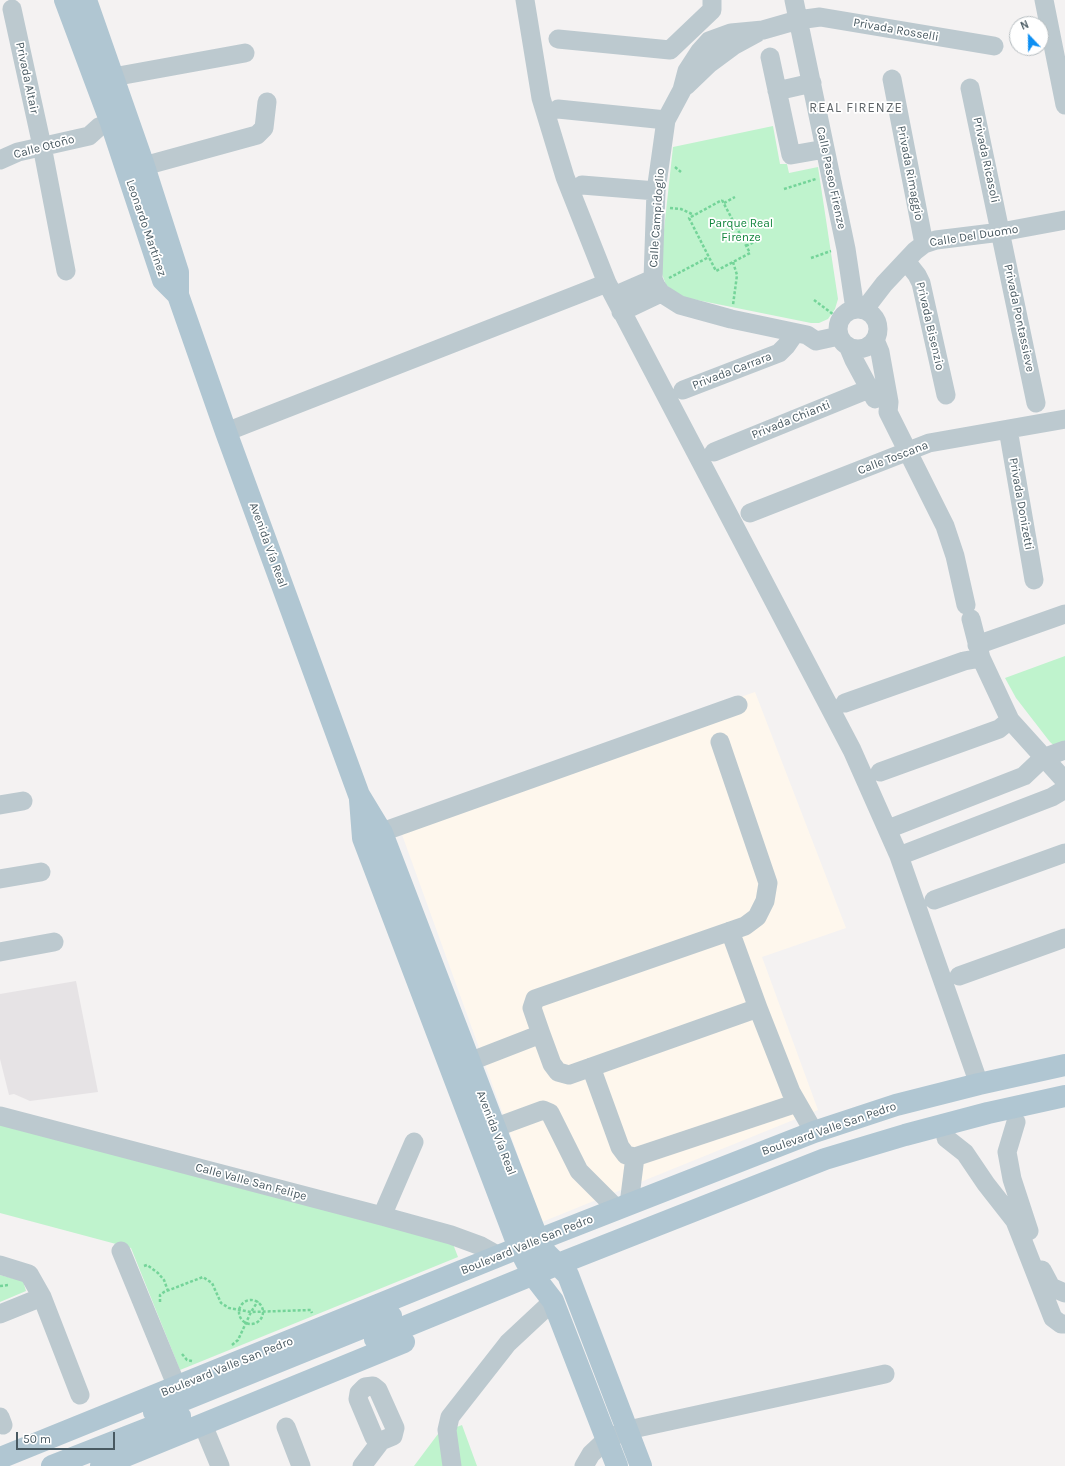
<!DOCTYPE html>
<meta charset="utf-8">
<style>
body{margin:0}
#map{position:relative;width:1065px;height:1466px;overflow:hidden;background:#f4f2f2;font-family:Karla,sans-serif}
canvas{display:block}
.north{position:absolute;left:1009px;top:16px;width:40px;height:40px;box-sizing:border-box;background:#fff;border:1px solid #b6bdc0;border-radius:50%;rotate:338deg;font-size:11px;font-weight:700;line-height:16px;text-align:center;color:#485961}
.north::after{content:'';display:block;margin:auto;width:14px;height:18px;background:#0d8ff3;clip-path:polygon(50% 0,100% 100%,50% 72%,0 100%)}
.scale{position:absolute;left:16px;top:1432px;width:99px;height:18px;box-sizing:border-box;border:2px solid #485961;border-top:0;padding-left:5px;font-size:12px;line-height:14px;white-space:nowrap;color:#485961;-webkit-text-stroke:3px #fff;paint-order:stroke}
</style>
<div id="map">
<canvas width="1065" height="1466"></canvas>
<div class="north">N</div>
<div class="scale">50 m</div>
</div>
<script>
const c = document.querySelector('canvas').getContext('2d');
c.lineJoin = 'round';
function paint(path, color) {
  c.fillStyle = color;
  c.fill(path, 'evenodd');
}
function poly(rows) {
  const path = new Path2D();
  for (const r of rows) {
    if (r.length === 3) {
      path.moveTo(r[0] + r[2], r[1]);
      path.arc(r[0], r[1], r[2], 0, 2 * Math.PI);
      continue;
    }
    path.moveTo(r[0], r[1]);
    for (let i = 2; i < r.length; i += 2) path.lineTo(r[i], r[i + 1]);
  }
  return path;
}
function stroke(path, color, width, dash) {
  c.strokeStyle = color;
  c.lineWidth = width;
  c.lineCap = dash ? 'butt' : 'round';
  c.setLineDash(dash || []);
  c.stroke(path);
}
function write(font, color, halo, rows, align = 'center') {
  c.font = font + ' Karla,sans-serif';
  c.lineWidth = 3.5;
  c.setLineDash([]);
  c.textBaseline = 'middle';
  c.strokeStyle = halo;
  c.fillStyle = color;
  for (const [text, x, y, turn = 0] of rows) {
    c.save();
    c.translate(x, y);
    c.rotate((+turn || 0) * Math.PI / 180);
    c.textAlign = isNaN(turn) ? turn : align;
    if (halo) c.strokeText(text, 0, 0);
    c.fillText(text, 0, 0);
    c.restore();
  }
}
paint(poly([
 [755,692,846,928,762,957,818,1110,542,1222,396,818]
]), '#fef7ed');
paint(poly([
 [76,981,98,1092,30,1101,14,1094,9,1095,0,1059,0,994]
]), '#e6e3e5');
paint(poly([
 [773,126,780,164,787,164,789,173,818,167,838,299,835,309,828,319,819,323,811,323,682,297,666,285,662,274,660,266,673,147],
 [1065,656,1065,746,1058,749,1050,742,1016,698,1005,678],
 [0,1124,453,1244,458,1257,180,1370,131,1248,0,1213],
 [0,1275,23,1281,26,1291,0,1302],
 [462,1425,477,1466,414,1466,438,1434]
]), '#bff3cd');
stroke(poly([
 [675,167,681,172],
 [784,189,816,179],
 [722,200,750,253,716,271,689,218,722,200],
 [724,203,735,197],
 [670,208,681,209,694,215],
 [737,228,748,222],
 [746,246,758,240],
 [811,258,831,251],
 [733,262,737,275,733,305],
 [669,278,709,257],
 [814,300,841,320],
 [144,1266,147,1265,158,1273,164,1280,168,1291],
 [0,1286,9,1285],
 [251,1312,12],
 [160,1302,160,1295,164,1292,203,1277,212,1283,221,1303,229,1308,251,1312,311,1310,312,1313],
 [232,1345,238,1340,251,1312,258,1301],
 [182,1354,187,1360,192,1361]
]), '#74d499', 2.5, [3, 2]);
stroke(poly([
 [525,0,541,98,565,177,607,283,852,750,899,856,979,1084],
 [794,0,846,249,855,309],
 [1044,0,1065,105],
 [12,9,42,146,66,271],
 [558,39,670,50,712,10,712,0],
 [770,57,791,155,825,149],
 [113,77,245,53],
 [892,79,924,244],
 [686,86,710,63,733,46,757,33],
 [970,88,1036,403],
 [777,91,812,83],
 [558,109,666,120],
 [0,160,18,152,89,136,99,127,124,118],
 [144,166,257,135,264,128,267,102],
 [582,185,656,191],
 [906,261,917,275,921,283,946,395],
 [614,296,653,279],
 [858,329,20],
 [864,310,884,284,915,251,924,244,936,240,1001,232,1065,220],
 [621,312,661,293],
 [839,336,816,341,807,335,731,319,680,305,661,293,656,286,653,279,656,191,666,120,682,90,687,71,700,51,709,41,731,33,763,30,798,20,820,17,994,46],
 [875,340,880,352,889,402,888,412,945,526,955,556,966,605],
 [849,348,854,360,875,399],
 [683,390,779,353,786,346,795,333],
 [1008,429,1034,580],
 [226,432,607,283],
 [714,452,869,389],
 [750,513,929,443,1065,419],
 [971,619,981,658,1010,720,1065,781],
 [977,645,1065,614],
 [845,703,964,661,981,658],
 [880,772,999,729,1010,720],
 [0,805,23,801],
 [888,829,1024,776,1043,758,1065,750],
 [368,837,738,705],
 [899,856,1052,797,1065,789],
 [0,879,41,872],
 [934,900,1065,853],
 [730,931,758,1008],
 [0,952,54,942],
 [959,976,1065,938],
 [541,1034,532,1008,535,999,745,926,757,917,765,901,768,883,720,742],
 [456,1067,541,1034,552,1064,558,1072,569,1075,758,1008,791,1092,814,1132],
 [591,1067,620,1147,626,1155,635,1157,797,1103],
 [0,1116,382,1216,451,1235,481,1246,499,1256],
 [1016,1122,1007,1152,1012,1179,1029,1231],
 [494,1128,543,1110,550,1113,579,1171,617,1209],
 [946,1138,965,1153,986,1184,1015,1221,1053,1318,1061,1324,1065,1324],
 [629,1204,635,1157],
 [382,1216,414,1142],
 [121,1251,177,1387],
 [0,1265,29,1274,42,1297,80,1395],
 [1042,1270,1051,1287,1065,1293],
 [0,1314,42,1297],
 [373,1386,378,1390,395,1428,393,1436,381,1441,374,1437,358,1399,359,1393,365,1387,373,1386],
 [0,1417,3,1425],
 [203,1425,220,1466],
 [286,1427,301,1466],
 [362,1466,381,1441],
 [452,1466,447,1430,450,1417,508,1343,553,1301],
 [584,1466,591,1454,607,1439,628,1430,885,1374]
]), '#bcc9cf', 19);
stroke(poly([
 [65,0,111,123,163,280,178,295],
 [86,0,144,166,178,272,178,295,226,432,359,795,382,833,538,1240,546,1253,568,1275,641,1466],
 [360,800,363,838,519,1248,533,1275,553,1301,617,1466],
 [375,1339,556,1265,825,1159,905,1135,988,1113,1065,1096],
 [154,1412,391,1316],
 [0,1458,538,1240,814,1132,896,1105,979,1084,1065,1065],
 [52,1466,180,1416],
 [101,1466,404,1342]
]), '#b0c6d2', 22);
write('12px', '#485961', '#fff', [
 ["Privada Rosselli",896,30,10],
 ["Privada Altair",27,78,78],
 ["Calle Otoño",44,147,-15],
 ["Privada Ricasoli",986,160,78],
 ["Privada Rimaggio",910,173,79],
 ["Calle Paseo Firenze",831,178,78],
 ["Calle Campidoglio",657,218,-86],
 ["Leonardo Martínez",146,228,71],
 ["Calle Del Duomo",974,236,-9],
 ["Privada Pontassieve",1019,318,78],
 ["Privada Bisenzio",930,326,77],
 ["Privada Carrara",732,371,-21],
 ["Privada Chianti",791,420,-22],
 ["Calle Toscana",893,458,-21],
 ["Privada Donizetti",1021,504,80],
 ["Avenida Vía Real",268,545,70],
 ["Boulevard Valle San Pedro",829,1129,-19],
 ["Avenida Vía Real",496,1133,69],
 ["Calle Valle San Felipe",251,1182,15],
 ["Boulevard Valle San Pedro",527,1245,-22],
 ["Boulevard Valle San Pedro",227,1367,-22]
]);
write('12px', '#11853c', '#fff', [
 ["Parque Real",741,224],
 ["Firenze",741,238]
]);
c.letterSpacing = '1px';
write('13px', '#5e6468', '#fff', [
 ["REAL FIRENZE",856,108]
]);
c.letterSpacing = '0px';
</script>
